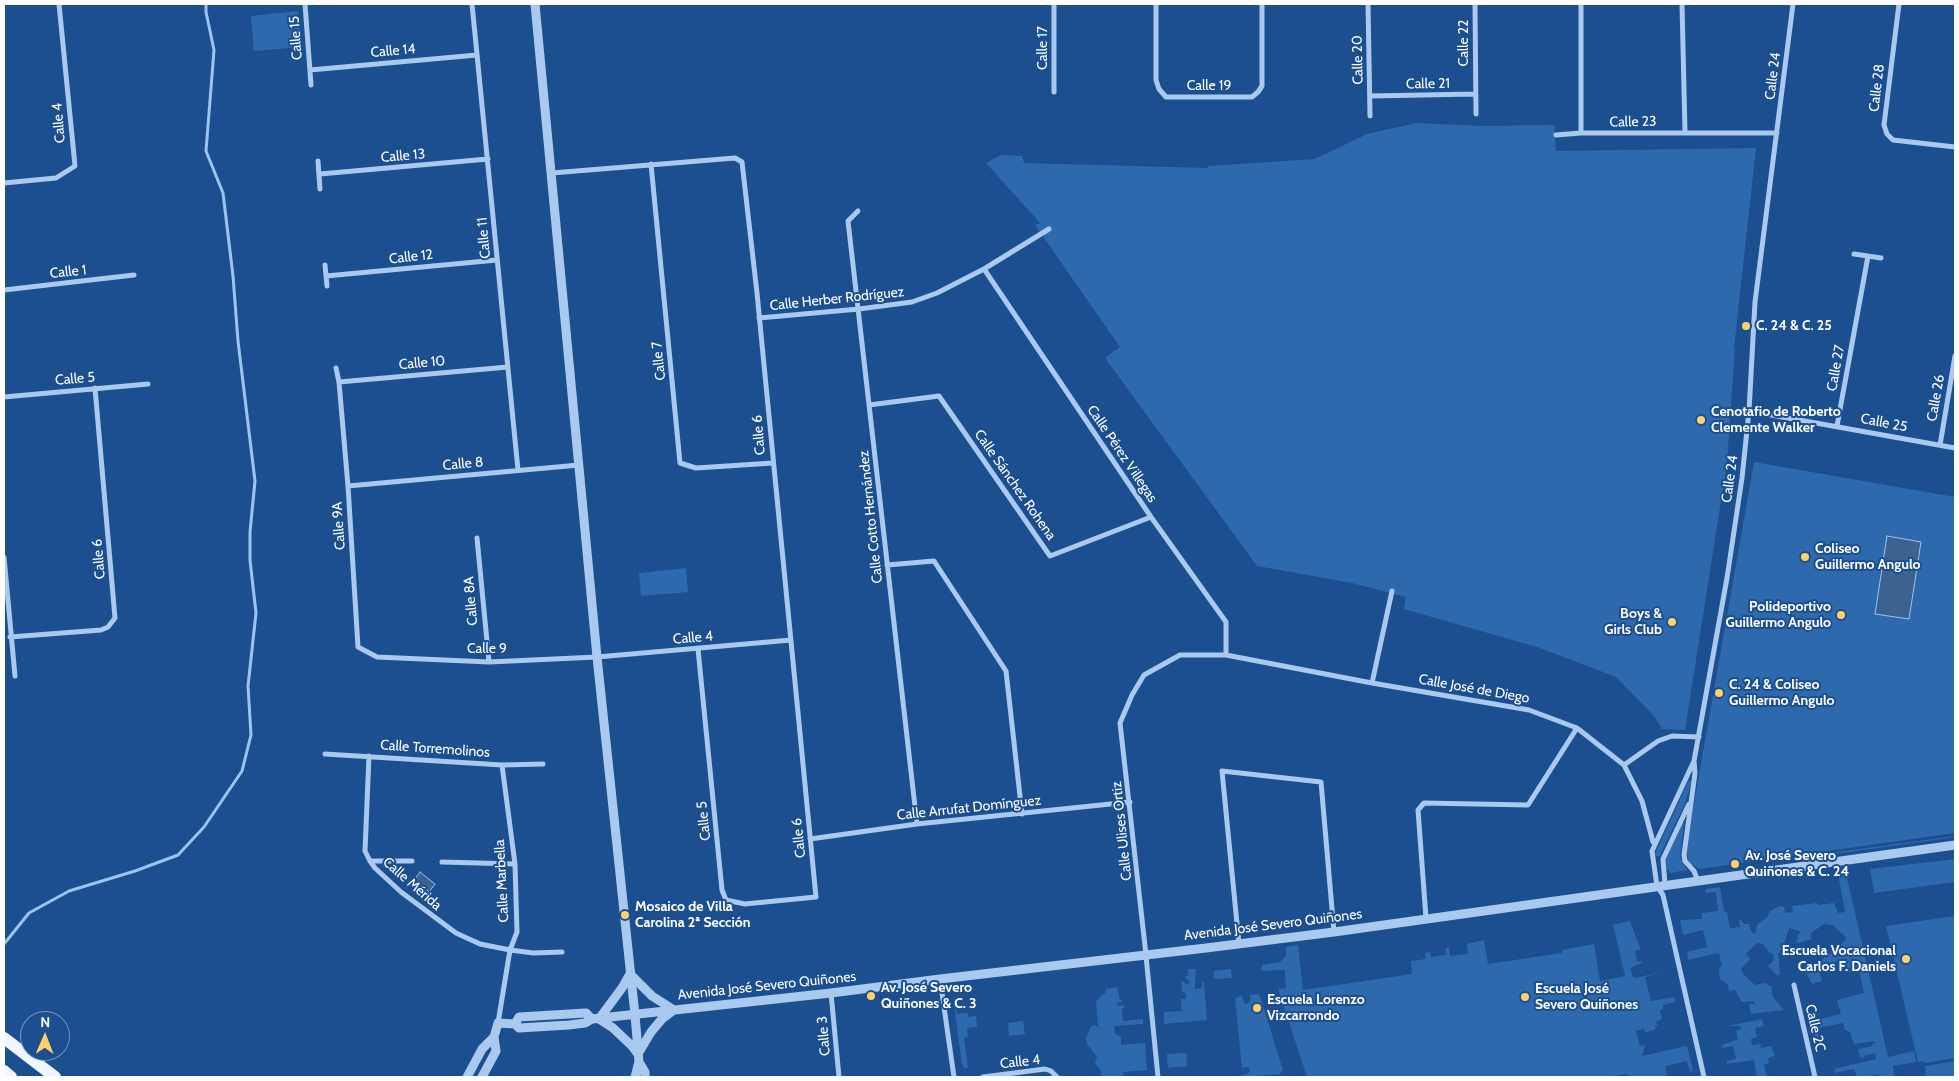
<!DOCTYPE html>
<meta charset="utf-8">
<style>
body{margin:0}
#map{position:relative;width:1959px;height:1081px;overflow:hidden;background:#1b4f8f;font-family:Cabin,sans-serif}
canvas{display:block}
.frame{position:absolute;inset:0;border:5px solid #fff;pointer-events:none}
.north{position:absolute;left:20px;top:1011px;width:50px;height:50px;box-sizing:border-box;background:#1b4f8f;border:1px solid #7695bc;border-radius:50%;rotate:1deg;font-size:14px;font-weight:700;line-height:20px;text-align:center;color:#fff}
.north::after{content:'';display:block;margin:auto;width:18px;height:22px;background:#ffd166;clip-path:polygon(50% 0,100% 100%,50% 72%,0 100%)}
</style>
<div id="map">
<canvas width="1959" height="1081"></canvas>
<div class="frame"></div>
<div class="north">N</div>
</div>
<script>
const c = document.querySelector('canvas').getContext('2d');
c.lineJoin = 'round';
function paint(path, color) {
  c.fillStyle = color;
  c.fill(path, 'evenodd');
}
function poly(rows) {
  const path = new Path2D();
  for (const r of rows) {
    path.moveTo(r[0], r[1]);
    for (let i = 2; i < r.length; i += 2) path.lineTo(r[i], r[i + 1]);
  }
  return path;
}
function stroke(path, color, width, dash) {
  c.strokeStyle = color;
  c.lineWidth = width;
  c.lineCap = dash ? 'butt' : 'round';
  c.setLineDash(dash || []);
  c.stroke(path);
}
function write(font, color, halo, rows, align = 'center') {
  c.font = font + ' Cabin,sans-serif';
  c.lineWidth = 4;
  c.setLineDash([]);
  c.textBaseline = 'middle';
  c.strokeStyle = halo;
  c.fillStyle = color;
  for (const [text, x, y, turn = 0] of rows) {
    c.save();
    c.translate(x, y);
    c.rotate((+turn || 0) * Math.PI / 180);
    c.textAlign = isNaN(turn) ? turn : align;
    if (halo) c.strokeText(text, 0, 0);
    c.fillText(text, 0, 0);
    c.restore();
  }
}
paint(poly([
 [298,11,301,47,254,51,251,16],
 [1416,123,1483,126,1554,125,1556,151,1756,148,1734,348,1735,348,1727,463,1685,730,1662,729,1654,716,1616,677,1537,647,1404,609,1406,597,1352,583,1257,566,1105,358,1120,347,1035,225,1040,223,986,163,1001,155,1022,156,1024,163,1207,168,1209,166,1315,159,1367,134],
 [1754,462,1955,497,1955,833,1699,869,1689,862,1687,854,1690,826],
 [686,568,688,592,641,596,639,573],
 [1689,780,1691,781,1689,790,1685,804,1661,853,1660,856,1656,856,1655,853],
 [1682,823,1684,823,1680,857,1687,870,1670,873,1667,869,1666,859],
 [1955,836,1955,837,1786,861,1786,859],
 [1955,859,1955,882,1874,893,1870,869],
 [1846,873,1888,1057,1914,1051,1916,1062,1893,1066,1894,1077,1879,1077,1878,1074,1870,1077,1857,1077,1854,1069,1835,1073,1834,1069,1876,1059,1875,1053,1864,1056,1864,1058,1860,1057,1858,1049,1872,1046,1872,1044,1875,1043,1874,1041,1854,1044,1850,1032,1845,1030,1843,1023,1818,1028,1820,1037,1815,1039,1810,1013,1814,1012,1816,1020,1841,1014,1837,1000,1864,993,1859,970,1849,973,1843,959,1818,967,1822,981,1812,984,1806,973,1846,940,1844,935,1832,925,1824,924,1811,933,1811,939,1799,943,1796,942,1800,931,1789,928,1782,950,1778,954,1780,973,1778,976,1768,966,1774,960,1773,954,1769,952,1763,944,1759,943,1754,945,1746,954,1750,959,1741,969,1744,975,1755,985,1764,983,1771,986,1773,997,1784,1010,1751,1014,1749,1004,1754,1004,1754,1001,1742,1002,1738,996,1736,990,1729,991,1728,985,1720,979,1719,967,1722,966,1719,953,1688,960,1687,952,1707,947,1703,930,1683,935,1680,920,1702,919,1702,913,1718,911,1716,892,1706,893,1705,889,1720,887,1724,911,1727,912,1730,928,1740,927,1739,920,1741,920,1744,924,1749,924,1751,931,1755,934,1757,925,1767,917,1770,911,1780,906,1784,907,1785,913,1793,912,1792,906,1817,903,1819,905,1834,903,1838,913,1845,912,1838,874],
 [1955,916,1955,1058,1925,1063,1924,1061,1918,1062,1886,926],
 [1630,921,1640,948,1640,950,1635,951,1637,962,1642,961,1642,963,1630,968,1633,977,1636,978,1665,971,1645,977,1651,1001,1674,997,1675,1002,1663,1005,1663,1009,1660,1010,1662,1019,1657,1021,1656,1023,1658,1025,1655,1026,1656,1029,1645,1033,1644,1029,1636,1031,1640,1046,1645,1045,1642,1056,1687,1046,1693,1071,1690,1072,1687,1061,1665,1066,1667,1077,1628,1077,1627,1074,1609,1077,1307,1077,1278,989,1286,988,1285,972,1284,970,1262,971,1262,965,1280,962,1286,956,1286,947,1298,945,1303,990,1412,974,1411,961,1426,959,1425,953,1430,952,1431,957,1446,955,1446,948,1449,948,1450,956,1466,954,1468,953,1467,944,1484,940,1488,964,1562,953,1562,950,1594,944,1600,981,1625,976,1613,925],
 [1188,969,1196,969,1195,989,1202,988,1202,982,1204,982,1207,1020,1164,1024,1164,1012,1182,1011,1181,999,1186,999,1185,992,1182,992,1181,980,1187,985,1190,982,1185,977,1188,975],
 [1231,969,1232,978,1215,979,1214,978,1214,971],
 [1117,987,1120,1000,1122,1000,1122,1002,1117,1003,1117,1006,1124,1005,1124,1008,1122,1009,1123,1021,1143,1019,1143,1024,1114,1026,1115,1034,1121,1037,1121,1045,1145,1043,1147,1070,1124,1072,1123,1073,1124,1077,1102,1077,1100,1069,1095,1063,1097,1057,1087,1044,1086,1038,1091,1026,1095,1025,1099,1029,1103,1028,1098,1028,1096,1001,1105,993,1106,989],
 [1258,994,1260,996,1283,1070,1280,1074,1244,1077,1242,1075,1249,1073,1250,1070,1248,1067,1242,1068,1235,998,1242,996,1244,1003,1247,1004,1250,1001,1250,995],
 [955,997,957,1014,968,1013,968,1017,976,1016,977,1027,967,1028,968,1037,964,1038,968,1068,964,1068,962,1064,953,998],
 [1762,1019,1764,1026,1755,1028,1757,1037,1751,1039,1752,1045,1760,1044,1761,1048,1771,1046,1775,1056,1768,1058,1769,1063,1764,1065,1767,1077,1757,1077,1754,1060,1727,1064,1727,1061,1736,1059,1733,1046,1722,1048,1722,1045,1738,1039,1736,1030,1741,1029,1740,1026,1728,1026],
 [1023,1021,1025,1034,1009,1036,1008,1023],
 [1186,1053,1187,1066,1168,1068,1167,1054],
 [1955,1061,1955,1077,1926,1077,1925,1066]
]), '#2e69ad');
const water = poly([
 [1887,536,1921,542,1909,619,1875,614,1887,536],
 [420,872,435,884,429,892,414,880,420,872]
]);
paint(water, '#3c6290');
stroke(water, '#9cc4f0', 1);
stroke(poly([
 [4,944,29,913,69,891,135,871,178,855,204,827,242,771,251,735,248,686,256,613,250,560,250,532,255,481,238,341,233,276,223,193,206,151,214,50,206,12,206,4]
]), '#9cc4f0', 3);
stroke(poly([
 [305,4,311,85],
 [472,4,518,470],
 [1156,4,1156,80,1159,89,1166,97,1252,97,1258,92,1262,86,1262,4],
 [1368,4,1370,116],
 [1475,4,1476,114],
 [1581,4,1581,133],
 [1682,4,1685,132],
 [1899,4,1884,125,1887,134,1893,140,1955,147],
 [310,70,477,55],
 [1054,92,1054,4],
 [1370,96,1475,94],
 [1556,135,1581,133,1777,133],
 [318,161,320,189],
 [651,164,680,463,696,468,773,463],
 [552,173,735,158,742,162,757,293,816,897,745,904,726,900,722,890,698,649],
 [320,174,488,159],
 [4,183,56,178,75,166,59,4],
 [858,211,848,221,917,824],
 [1854,254,1881,258],
 [325,265,327,286],
 [984,269,1151,517,1226,622,1226,655],
 [326,276,497,260],
 [4,290,134,275],
 [759,318,859,309,912,302,937,293,984,269,1049,229],
 [336,368,339,382,348,486,358,647,377,657,489,662,597,657,791,640],
 [339,382,508,367],
 [4,397,148,384],
 [869,405,939,396,1050,556,1151,517],
 [1749,411,1955,448],
 [1837,426,1868,256],
 [1940,445,1955,356],
 [348,486,579,465],
 [477,538,489,662],
 [4,557,15,676],
 [887,565,934,561,1006,671,1022,814],
 [10,637,101,630,108,627,115,618,95,388],
 [1372,683,1392,591],
 [325,754,502,765,543,764],
 [369,756,365,851,370,861,375,868,401,892,456,933,480,944,510,950,533,953,562,952],
 [1694,761,1695,773,1684,855,1685,861,1694,871,1698,881],
 [1624,765,1658,741,1672,736,1699,737],
 [810,839,917,824,1130,802],
 [370,861,412,861],
 [442,862,515,864],
 [1665,885,1663,859,1689,804],
 [1426,918,1418,810,1424,803,1528,805,1577,728],
 [1239,944,1222,771,1321,782,1334,932],
 [940,979,954,1077],
 [1794,985,1815,1077],
 [831,993,839,1077],
 [498,1023,510,950,517,932,515,864,502,765],
 [983,1077,1045,1069,1051,1071,1057,1077],
 [1158,1077,1145,946,1120,723,1132,695,1144,675,1180,655,1226,655,1372,683,1529,710,1577,728,1624,765,1642,801,1653,842],
 [1704,1077,1663,895,1657,886,1652,851,1694,761,1727,578,1742,478,1749,411,1755,302,1793,4]
]), '#a9c9ee', 5);
stroke(poly([
 [535,4,597,657,635,1015,639,1062,635,1077],
 [630,974,652,996,674,1010,662,1019,651,1032,638,1054,632,1046,613,1028,599,1019,622,988,630,974],
 [515,1024,519,1017,586,1013,592,1019],
 [639,1062,645,1072,645,1077],
 [467,1077,482,1049,494,1037],
 [482,1077,496,1051,494,1037,498,1023,515,1024,519,1028,569,1025,585,1023,592,1019,831,993,940,979,1206,948,1334,932,1955,845]
]), '#a9c9ee', 9);
stroke(poly([
 [4,1038,55,1077],
 [4,1071,11,1077]
]), '#f0f6ff', 12);
for (const [x, y, r, color] of [
 [1746,326,5,"#ffd166"],
 [1701,420,5,"#ffd166"],
 [1805,557,5,"#ffd166"],
 [1841,615,5,"#ffd166"],
 [1672,622,5,"#ffd166"],
 [1719,693,5,"#ffd166"],
 [1735,864,5,"#ffd166"],
 [625,915,5,"#ffd166"],
 [1906,959,5,"#ffd166"],
 [871,996,5,"#ffd166"],
 [1525,997,5,"#ffd166"],
 [1257,1008,5,"#ffd166"]
]) {
  const dot = new Path2D();
  dot.arc(x, y, r, 0, 2 * Math.PI);
  c.fillStyle = color;
  c.fill(dot);
  stroke(dot, '#1b4f8f', 2);
}
write('14px', '#fff', '#1b4f8f', [
 ["Calle 15",296,38,-94],
 ["Calle 22",1464,43,-90],
 ["Calle 17",1043,48,-90],
 ["Calle 14",393,51,-5],
 ["Calle 20",1358,60,-91],
 ["Calle 24",1773,76,-83],
 ["Calle 21",1428,84,-1],
 ["Calle 19",1209,86],
 ["Calle 28",1877,88,-83],
 ["Calle 23",1633,122,-1],
 ["Calle 4",59,123,-95],
 ["Calle 13",403,156,-5],
 ["Calle 11",484,238,-95],
 ["Calle 12",411,257,-6],
 ["Calle 1",68,272,-6],
 ["Calle Herber Rodríguez",837,299,-6],
 ["Calle 7",659,361,-96],
 ["Calle 10",422,363,-5],
 ["Calle 27",1836,368,-80],
 ["Calle 5",75,379,-5],
 ["Calle 26",1936,398,-80],
 ["Calle 25",1884,423,11],
 ["Calle 6",759,435,-95],
 ["Calle Pérez Villegas",1122,454,56],
 ["Calle 8",463,464,-5],
 ["Calle 24",1730,479,-82],
 ["Calle Sánchez Rohena",1015,485,55],
 ["Calle Cotto Hernández",871,517,-96],
 ["Calle 9A",339,526,-94],
 ["Calle 6",99,559,-95],
 ["Calle 8A",471,601,-95],
 ["Calle 4",693,638,-5],
 ["Calle 9",487,649],
 ["Calle José de Diego",1474,689,10],
 ["Calle Torremolinos",435,749,4],
 ["Calle Arrufat Domínguez",969,808,-6],
 ["Calle 5",704,821,-96],
 ["Calle Ulises Ortiz",1122,831,-96],
 ["Calle 6",799,838,-96],
 ["Calle Marbella",502,881,-93],
 ["Calle Mérida",412,884,41],
 ["Avenida José Severo Quiñones",1273,925,-7],
 ["Avenida José Severo Quiñones",767,986,-6],
 ["Calle 2C",1815,1028,77],
 ["Calle 3",824,1036,-95],
 ["Calle 4",1020,1062,-6]
]);
write('bold 14px', '#fff', '#1b4f8f', [
 ["C. 24 & C. 25",1756,326],
 ["Cenotafio de Roberto",1711,412],
 ["Clemente Walker",1711,428],
 ["Coliseo",1815,549],
 ["Guillermo Angulo",1815,565],
 ["Polideportivo",1831,607,"right"],
 ["Guillermo Angulo",1831,623,"right"],
 ["Boys &",1662,614,"right"],
 ["Girls Club",1662,630,"right"],
 ["C. 24 & Coliseo",1729,685],
 ["Guillermo Angulo",1729,701],
 ["Av. José Severo",1745,856],
 ["Quiñones & C. 24",1745,872],
 ["Mosaico de Villa",635,907],
 ["Carolina 2ª Sección",635,923],
 ["Escuela Vocacional",1896,951,"right"],
 ["Carlos F. Daniels",1896,967,"right"],
 ["Av. José Severo",881,988],
 ["Quiñones & C. 3",881,1004],
 ["Escuela José",1535,989],
 ["Severo Quiñones",1535,1005],
 ["Escuela Lorenzo",1267,1000],
 ["Vizcarrondo",1267,1016]
], 'left');
</script>
